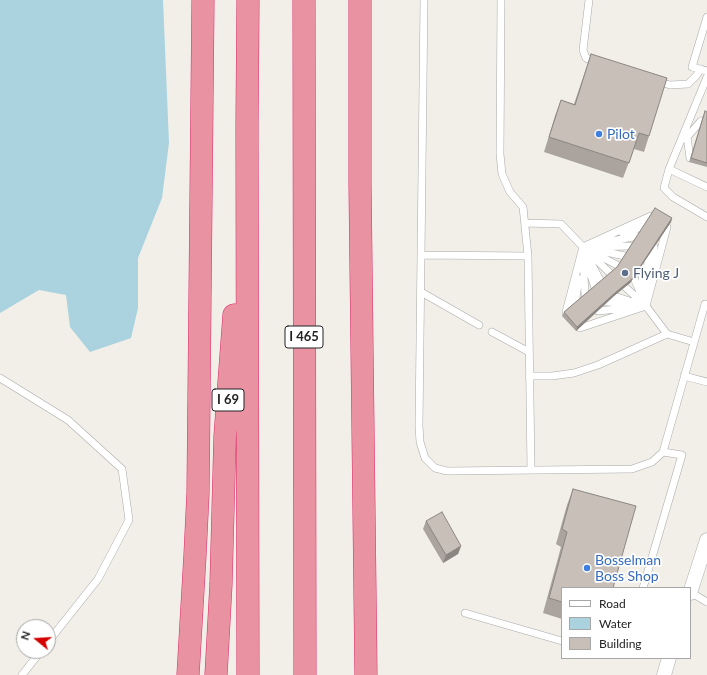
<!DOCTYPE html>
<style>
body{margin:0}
#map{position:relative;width:707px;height:675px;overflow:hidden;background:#f2efe9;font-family:Lato,sans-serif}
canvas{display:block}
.legend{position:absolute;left:561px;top:587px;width:130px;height:72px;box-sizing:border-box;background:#fff;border:1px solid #a7a7a7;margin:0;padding:5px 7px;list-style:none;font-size:12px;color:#222}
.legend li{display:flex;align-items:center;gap:8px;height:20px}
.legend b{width:20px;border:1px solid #a7a7a7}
.north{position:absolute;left:16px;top:619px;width:40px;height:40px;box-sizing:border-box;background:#fff;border:1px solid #a7a7a7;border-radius:50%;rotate:288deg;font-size:11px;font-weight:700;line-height:16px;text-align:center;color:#222}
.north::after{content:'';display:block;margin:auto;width:14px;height:18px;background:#d40000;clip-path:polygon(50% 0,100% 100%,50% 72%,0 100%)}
</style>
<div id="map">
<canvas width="707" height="675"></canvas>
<ul class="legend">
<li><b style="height:5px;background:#fff"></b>Road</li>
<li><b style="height:11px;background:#aad3df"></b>Water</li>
<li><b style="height:11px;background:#c7bfb8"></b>Building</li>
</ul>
<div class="north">N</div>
</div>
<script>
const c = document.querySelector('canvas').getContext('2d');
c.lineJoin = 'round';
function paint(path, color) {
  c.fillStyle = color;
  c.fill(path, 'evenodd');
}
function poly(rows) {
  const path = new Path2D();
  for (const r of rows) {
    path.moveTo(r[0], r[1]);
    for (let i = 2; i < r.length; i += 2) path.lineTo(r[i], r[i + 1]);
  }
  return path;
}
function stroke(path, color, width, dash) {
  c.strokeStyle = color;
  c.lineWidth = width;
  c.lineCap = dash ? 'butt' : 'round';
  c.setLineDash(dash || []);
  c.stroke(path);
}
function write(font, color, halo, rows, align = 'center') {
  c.font = font + ' Lato,sans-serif';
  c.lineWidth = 3.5;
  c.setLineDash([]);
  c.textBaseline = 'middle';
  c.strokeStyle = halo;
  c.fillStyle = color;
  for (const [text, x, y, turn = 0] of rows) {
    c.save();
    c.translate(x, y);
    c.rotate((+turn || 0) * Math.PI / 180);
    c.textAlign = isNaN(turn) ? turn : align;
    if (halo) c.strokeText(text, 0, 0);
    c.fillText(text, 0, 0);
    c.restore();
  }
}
paint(poly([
 [0,0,163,0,169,143,162,198,138,258,138,308,131,338,90,352,70,327,66,295,39,290,0,313]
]), '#aad3df');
const service = poly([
 [424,0,419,426,420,442,425,458,435,468,447,471,632,469,652,462,663,452,705,304,707,305],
 [501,0,500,154,502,174,510,192,523,207,528,256,531,470],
 [589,0,583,50,586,58,597,63],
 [707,17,692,67,707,71],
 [707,77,669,169,664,188,673,197,707,217],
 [657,81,670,85,688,84,696,76,701,69],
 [690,158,687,137,701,121],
 [669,169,707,187],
 [525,223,561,224,583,247,611,274],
 [667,227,646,306,667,334],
 [623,234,644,226],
 [601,243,638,236],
 [587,247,631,246],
 [596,250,625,256],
 [592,252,619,266],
 [586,254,601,282],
 [421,255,528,256],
 [583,256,585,295],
 [587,263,595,288],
 [641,267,643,285],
 [651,268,654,247],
 [634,278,646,306],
 [625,287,643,303],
 [421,292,479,325],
 [646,293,648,258],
 [614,296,642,305],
 [607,302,630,304],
 [575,304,579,279],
 [566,312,583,247,651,216],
 [580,328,646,306,598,311],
 [492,332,529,352],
 [529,376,552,376,574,373,598,365,667,334,694,342],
 [684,376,707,382],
 [0,378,68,420,122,469,129,520,98,579,48,642],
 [643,588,682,455,663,452],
 [690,592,707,602],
 [465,613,562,641],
 [22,675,41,651]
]);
const minor = poly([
 [690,593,707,540],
 [664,675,669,658]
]);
const motorway = poly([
 [304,0,305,675],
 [360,0,360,184,366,675],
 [188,675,195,555,198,493,203,0],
 [216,675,221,584,225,436,234,315],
 [248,675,247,125,248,0]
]);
stroke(service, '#a9a9a9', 8);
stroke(minor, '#a9a9a9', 15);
stroke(motorway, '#dc2a67', 23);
stroke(service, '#fff', 7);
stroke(minor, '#fff', 14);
stroke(motorway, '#e892a2', 22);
paint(poly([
 [591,54,649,136,644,152,634,149,623,178,544,152,555,116,561,100,574,104],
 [707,112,707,167,689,162,703,116],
 [672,218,671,222,630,283,614,296,576,331,562,316,564,312,617,267],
 [573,489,562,588,562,619,543,613,561,547,556,544,567,505],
 [426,521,461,546,458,554,443,563,423,529]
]), '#aba49e');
paint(poly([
 [672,218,671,222,630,283,614,296,576,331,577,327],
 [461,546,458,554,443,563,446,555]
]), '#8b8681');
const building = poly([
 [591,54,667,78,649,136,639,133,629,163,549,137,561,100,575,105,591,54],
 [705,111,707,112,707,163,691,158,705,111],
 [655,208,672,218,632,279,616,292,577,327,564,312,617,267,655,208],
 [573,489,636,506,613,588,562,588,562,602,549,598,567,532,562,529,573,489],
 [442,512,461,546,446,555,426,521,442,512]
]);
paint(building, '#c7bfb8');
stroke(building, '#8b8681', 1);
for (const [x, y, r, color] of [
 [599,134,4,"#3f7fe0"],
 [625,273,4,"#5c6f8a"],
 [587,568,4,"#3f7fe0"]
]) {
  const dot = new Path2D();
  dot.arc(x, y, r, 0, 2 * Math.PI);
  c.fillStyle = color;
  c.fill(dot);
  stroke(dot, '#fff', 1.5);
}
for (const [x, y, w] of [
 [304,337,38],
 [228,400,32]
]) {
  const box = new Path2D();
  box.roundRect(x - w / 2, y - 11, w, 22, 3);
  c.fillStyle = '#fff';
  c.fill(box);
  stroke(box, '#222', 1);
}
write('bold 13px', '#222', null, [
 ["I 465",304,337],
 ["I 69",228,400]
]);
write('14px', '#366cbe', '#fff', [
 ["Pilot",607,134],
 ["Bosselman",595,560],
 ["Boss Shop",595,576]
], 'left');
write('14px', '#4e5e75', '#fff', [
 ["Flying J",633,273]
], 'left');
</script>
